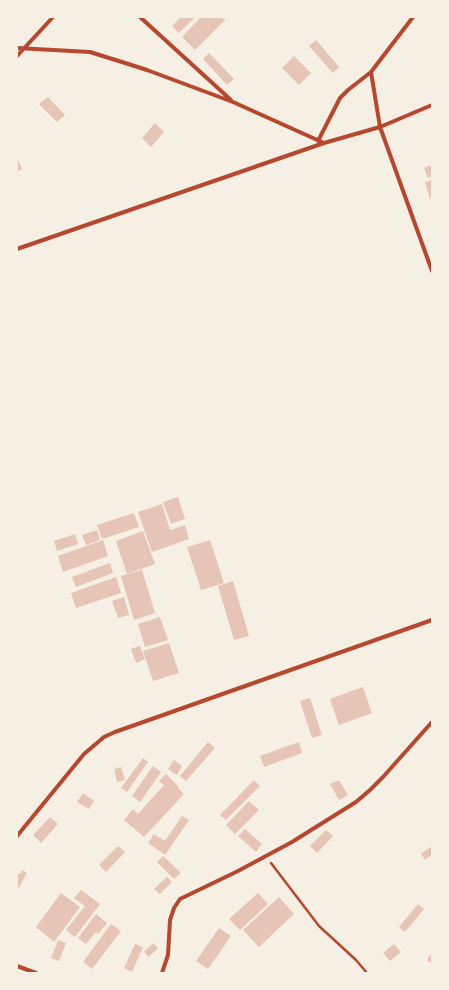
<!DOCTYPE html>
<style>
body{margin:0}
#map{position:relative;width:449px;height:990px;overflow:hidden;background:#f6efe4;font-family:"Roboto Condensed",sans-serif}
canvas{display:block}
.frame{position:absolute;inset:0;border:18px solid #f6efe4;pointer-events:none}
</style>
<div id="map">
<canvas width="449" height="990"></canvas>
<div class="frame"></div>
</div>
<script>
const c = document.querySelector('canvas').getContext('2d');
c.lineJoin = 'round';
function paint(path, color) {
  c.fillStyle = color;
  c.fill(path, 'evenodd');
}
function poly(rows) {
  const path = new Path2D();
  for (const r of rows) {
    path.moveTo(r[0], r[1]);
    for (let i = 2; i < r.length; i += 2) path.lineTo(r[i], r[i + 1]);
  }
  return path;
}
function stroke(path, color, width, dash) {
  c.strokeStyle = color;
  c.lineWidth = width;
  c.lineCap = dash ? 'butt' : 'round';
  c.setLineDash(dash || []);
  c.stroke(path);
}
paint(poly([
 [181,17,195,17,179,33,172,26],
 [201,17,222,17,225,20,195,50,182,37],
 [316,40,339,67,333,73,309,46],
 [209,53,234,79,227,85,203,59],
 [294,56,311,73,299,85,282,68],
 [48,97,65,115,57,122,39,104],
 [155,123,164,132,151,147,142,138],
 [18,160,22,169,17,172,17,161],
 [432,165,432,176,428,178,424,168],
 [432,180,432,198,430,199,425,182],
 [178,497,185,519,171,524,163,502],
 [162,504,170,530,185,525,189,539,152,552,138,512],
 [134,513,139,527,102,539,97,525],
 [97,530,100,540,86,545,82,535],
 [143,531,155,564,127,574,116,541],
 [75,534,78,544,57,551,54,541],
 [103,540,108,556,63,572,58,556],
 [210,540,224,583,201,590,187,547],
 [110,563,113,573,76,587,72,577],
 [142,570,155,613,134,620,121,576],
 [116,577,121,593,76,608,71,593],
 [233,581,249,636,234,640,218,586],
 [124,597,129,615,118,618,112,601],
 [160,617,168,640,145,647,138,624],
 [169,643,179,673,153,681,143,651],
 [140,646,145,659,136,663,131,649],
 [363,687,372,713,339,725,330,699],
 [310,698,322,735,312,738,300,701],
 [208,742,215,748,186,781,180,776],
 [299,742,302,753,264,767,260,756],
 [143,758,148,762,127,792,121,788],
 [174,760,182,766,177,775,168,769],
 [153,766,161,772,140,802,132,796],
 [121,767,125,780,117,782,114,769],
 [166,774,179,787,178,788,184,794,144,837,124,820,133,809,138,814,164,785,159,781],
 [254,780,260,786,226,820,220,815],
 [339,780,348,795,339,800,330,784],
 [83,793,94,801,89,809,77,802],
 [249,801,259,810,235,834,226,825],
 [182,816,189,820,165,855,148,843,154,834,165,841],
 [50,817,58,824,41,843,33,835],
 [245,829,262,844,256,852,238,836],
 [326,830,333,836,317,853,310,846],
 [118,846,125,852,106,872,99,865],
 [432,846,432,855,425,860,421,854],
 [163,856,181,873,174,879,157,862],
 [22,870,27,873,17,891,17,873,20,874],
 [167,877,172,882,160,894,154,889],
 [81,890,100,904,75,937,66,930,85,906,74,898],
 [61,893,80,907,54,942,36,927],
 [258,893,268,904,240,930,229,919],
 [279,897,294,914,259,947,243,930],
 [418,904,424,909,405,932,399,927],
 [96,914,107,923,98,934,96,932,86,944,78,938],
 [111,924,121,931,92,969,83,962],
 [219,928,231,936,208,969,196,961],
 [58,940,66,943,59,961,51,958],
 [154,943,158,949,148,957,144,951],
 [135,944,143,947,132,972,124,968],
 [394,944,401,952,390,961,383,953],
 [432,952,432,964,427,960]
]), '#e6c5b7');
stroke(poly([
 [271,863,319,926,356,960,367,973]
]), '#b5482f', 2.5);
stroke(poly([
 [140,17,231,100],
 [413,17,371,72,380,127,432,271],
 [17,48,90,52,122,62,147,70,233,102,324,143],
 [17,56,53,17],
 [318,141,340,98,348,90,371,72],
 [17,249,324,143,380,127,432,105],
 [17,836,84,754,104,737,115,732,432,620],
 [17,966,36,973],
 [162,973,168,955,170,920,174,908,180,899,238,871,292,842,356,802,370,790,383,777,432,722]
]), '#b5482f', 4);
</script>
